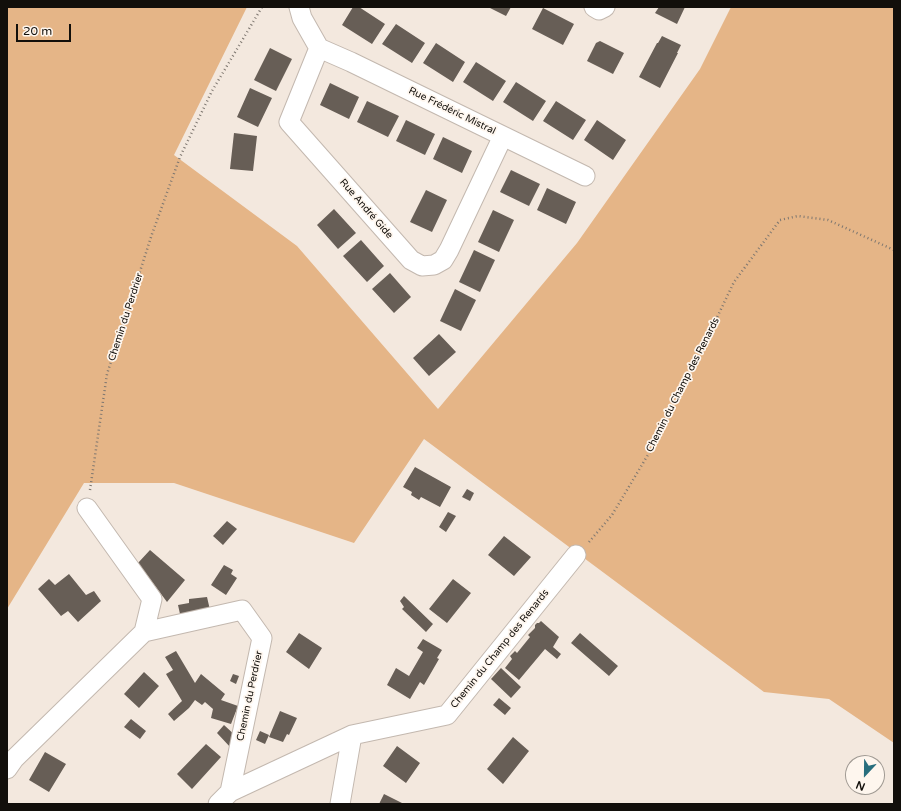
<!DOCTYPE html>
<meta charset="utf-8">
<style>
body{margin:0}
#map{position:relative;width:901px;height:811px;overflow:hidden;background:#f3e8de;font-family:"Varela Round",sans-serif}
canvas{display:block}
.frame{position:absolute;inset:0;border:8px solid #120f0b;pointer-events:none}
.north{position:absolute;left:845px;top:755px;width:40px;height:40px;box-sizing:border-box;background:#fef6ee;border:1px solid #a09a93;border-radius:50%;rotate:202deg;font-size:11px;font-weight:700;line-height:16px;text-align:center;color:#120f0b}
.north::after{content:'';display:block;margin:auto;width:14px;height:18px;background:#286e7d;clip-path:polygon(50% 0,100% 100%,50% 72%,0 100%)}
.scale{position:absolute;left:16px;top:24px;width:55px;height:18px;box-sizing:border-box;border:2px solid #120f0b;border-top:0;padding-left:5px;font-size:12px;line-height:14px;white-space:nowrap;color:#120f0b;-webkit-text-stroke:3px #fef6ee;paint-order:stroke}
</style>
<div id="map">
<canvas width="901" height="811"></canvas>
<div class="frame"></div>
<div class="north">N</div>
<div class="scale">20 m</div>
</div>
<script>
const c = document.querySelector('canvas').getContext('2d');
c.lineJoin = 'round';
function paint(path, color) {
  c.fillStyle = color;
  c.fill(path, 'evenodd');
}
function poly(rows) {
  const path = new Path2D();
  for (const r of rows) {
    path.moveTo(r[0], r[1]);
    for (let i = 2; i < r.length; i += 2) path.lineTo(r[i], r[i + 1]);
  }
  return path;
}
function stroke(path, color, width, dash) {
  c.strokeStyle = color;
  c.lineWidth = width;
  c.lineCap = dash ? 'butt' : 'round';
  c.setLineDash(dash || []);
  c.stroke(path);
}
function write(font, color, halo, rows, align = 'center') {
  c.font = font + ' "Varela Round",sans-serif';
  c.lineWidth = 3.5;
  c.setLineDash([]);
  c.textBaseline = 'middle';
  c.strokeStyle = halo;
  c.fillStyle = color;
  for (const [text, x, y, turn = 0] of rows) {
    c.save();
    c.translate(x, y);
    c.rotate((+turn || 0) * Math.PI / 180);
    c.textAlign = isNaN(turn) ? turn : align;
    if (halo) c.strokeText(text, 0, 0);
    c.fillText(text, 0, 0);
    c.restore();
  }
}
paint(poly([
 [7,7,247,7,174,155,297,246,438,409,577,243,700,69,731,7,894,7,894,743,829,699,764,692,424,439,354,543,174,483,84,483,7,609]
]), '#e5b587');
paint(poly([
 [353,7,359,7,385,24,372,44,342,25],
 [488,7,511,7,506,16],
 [659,7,685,7,677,24,655,13],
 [543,8,574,24,563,45,532,29],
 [396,24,425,43,412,63,382,44],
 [662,36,681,45,677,53,678,53,660,88,639,77,657,43,658,43],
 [600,41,624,53,613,74,587,61,596,43],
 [436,43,465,62,453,82,423,63],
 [270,48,292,59,276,91,254,80],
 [476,62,506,81,493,101,463,82],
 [516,82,546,101,533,121,503,102],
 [330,83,359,97,349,119,320,105],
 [250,88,272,98,258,127,237,117],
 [367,101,399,116,388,137,357,122],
 [556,101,586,120,573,140,543,121],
 [406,120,435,134,425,155,396,141],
 [597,120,626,140,613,160,584,140],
 [234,133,257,136,253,171,230,169],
 [443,137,472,151,462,173,433,159],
 [511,170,540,184,529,206,500,192],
 [547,188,576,202,566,224,537,210],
 [426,190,447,200,432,232,410,222],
 [334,209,356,233,338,249,317,225],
 [493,210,514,220,499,252,478,242],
 [361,240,384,266,367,282,343,256],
 [474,250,495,260,480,292,459,282],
 [390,273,411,297,394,313,372,289],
 [455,289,476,300,461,331,440,321],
 [439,334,456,352,429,376,413,358],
 [415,467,451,487,440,507,421,497,419,500,411,495,412,492,403,487],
 [467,489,474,493,470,501,462,497],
 [448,512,456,516,446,532,439,527],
 [227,521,237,529,223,545,213,536],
 [504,536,531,557,514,576,488,555],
 [150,550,185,580,167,602,138,563],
 [224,565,233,570,231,574,237,578,226,595,211,585],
 [69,574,86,595,94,591,101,601,78,622,68,611,61,616,38,589,49,579,55,585],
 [453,579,471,593,447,623,429,609],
 [404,596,433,624,426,632,402,609,404,607,400,601],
 [207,597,210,610,180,614,178,605,189,603,189,599],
 [541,621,559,637,553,647,561,654,557,659,545,649,519,680,505,668,512,659,510,656,515,651,517,653,530,637,528,635,535,628,535,625,537,623,539,623],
 [299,633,322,648,309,669,286,652],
 [580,633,618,666,609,676,571,643],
 [423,639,442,650,437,658,439,659,424,685,420,682,410,699,387,685,396,668,409,676,423,652,417,648],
 [176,651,195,683,201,674,225,694,221,700,238,706,231,724,211,718,213,709,205,702,202,705,195,700,189,708,174,721,168,714,182,701,166,674,173,670,165,657],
 [501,668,521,687,511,698,491,679],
 [144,672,159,686,139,708,124,694],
 [233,674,239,676,236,684,230,681],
 [499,698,511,708,505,715,493,705],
 [280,711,297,718,289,735,287,734,283,742,269,737],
 [131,719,146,731,140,739,124,727],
 [224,725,237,737,231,748,217,733],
 [260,731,269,735,265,744,256,740],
 [513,737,529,751,503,784,487,769],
 [206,744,221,757,192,789,177,774],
 [397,746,420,763,406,783,383,766],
 [45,752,66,764,49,792,29,780],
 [384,794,404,804,379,804]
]), '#675e56');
const street = poly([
 [299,7,302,18,319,48],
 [594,7,599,10,605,7],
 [319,48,289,122,411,260,422,266,434,265,443,260,449,250,503,136],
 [319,48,351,62,585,176],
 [87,508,152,599,144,632],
 [7,769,14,759,144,632,242,610,262,638,230,792],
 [218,804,230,792,352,735,447,715,576,555],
 [340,804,352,735]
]);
stroke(street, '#c3b8af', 21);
stroke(poly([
 [90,490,107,374,152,234,180,157,212,91,262,7],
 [589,542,612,515,664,428,734,282,780,220,798,216,828,220,894,250]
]), '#7e7770', 2.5, [1, 3]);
stroke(street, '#fff', 19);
write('10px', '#120f0b', '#fef6ee', [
 ["Rue Frédéric Mistral",452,111,26],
 ["Rue André Gide",366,209,49],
 ["Chemin du Perdrier",126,317,-72],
 ["Chemin du Champ des Renards",683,385,-63],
 ["Chemin du Champ des Renards",500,649,-51],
 ["Chemin du Perdrier",250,696,-78]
]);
</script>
